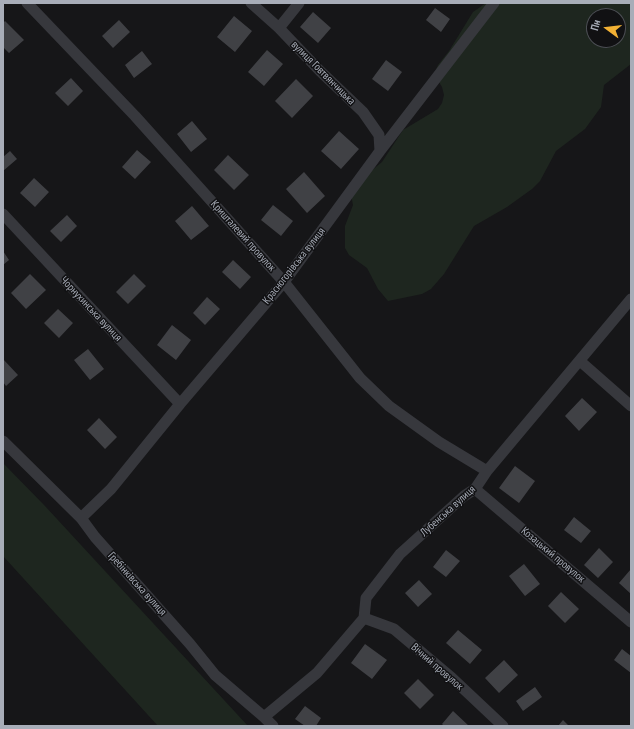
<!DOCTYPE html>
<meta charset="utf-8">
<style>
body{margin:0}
#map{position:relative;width:634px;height:729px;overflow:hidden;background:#161618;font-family:"PT Sans Narrow",sans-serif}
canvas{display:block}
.frame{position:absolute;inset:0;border:4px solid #a8adb8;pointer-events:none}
.north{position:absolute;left:586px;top:8px;width:40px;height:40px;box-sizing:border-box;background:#111113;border:1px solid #4d4f55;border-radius:50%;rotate:285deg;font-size:11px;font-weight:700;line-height:16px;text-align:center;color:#a8adb8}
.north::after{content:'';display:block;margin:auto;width:14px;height:18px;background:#f2b134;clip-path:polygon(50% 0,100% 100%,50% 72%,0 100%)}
</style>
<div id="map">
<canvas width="634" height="729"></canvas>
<div class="frame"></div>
<div class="north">Пн</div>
</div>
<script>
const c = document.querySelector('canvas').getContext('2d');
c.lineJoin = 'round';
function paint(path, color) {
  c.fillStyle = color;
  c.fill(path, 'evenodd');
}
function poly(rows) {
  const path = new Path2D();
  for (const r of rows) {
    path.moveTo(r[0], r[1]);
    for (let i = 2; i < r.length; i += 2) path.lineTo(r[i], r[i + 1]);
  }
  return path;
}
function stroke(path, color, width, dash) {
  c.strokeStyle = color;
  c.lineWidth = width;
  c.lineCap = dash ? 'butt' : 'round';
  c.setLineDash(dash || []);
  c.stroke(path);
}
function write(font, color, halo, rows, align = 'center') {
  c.font = font + ' "PT Sans Narrow",sans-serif';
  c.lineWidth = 3;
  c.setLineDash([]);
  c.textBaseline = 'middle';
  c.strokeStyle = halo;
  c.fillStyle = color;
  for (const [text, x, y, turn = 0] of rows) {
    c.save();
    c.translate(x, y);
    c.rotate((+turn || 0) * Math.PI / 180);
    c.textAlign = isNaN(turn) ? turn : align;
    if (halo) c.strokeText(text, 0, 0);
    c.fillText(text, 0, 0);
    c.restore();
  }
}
paint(poly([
 [486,3,631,3,631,64,604,85,601,107,585,129,556,151,540,181,532,189,507,207,474,226,444,274,431,289,422,294,388,301,378,289,367,268,349,255,345,248,345,226,353,205,351,194,359,181,382,162,403,130,438,109,442,103,444,95,442,87,434,74,438,65,449,51,473,12],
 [594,16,618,16,618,40,594,40],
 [3,463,45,506,248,726,158,726,3,556]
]), '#1e261f');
paint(poly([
 [435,8,450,19,441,32,426,20],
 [313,12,331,28,318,43,300,27],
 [234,16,252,31,235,52,217,37],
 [119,20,130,32,113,48,102,36],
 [5,21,24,40,9,53,3,47,3,23],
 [267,50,283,64,264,86,248,72],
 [142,51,152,64,134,78,125,65],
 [386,60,402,72,388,91,372,79],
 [71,78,83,91,68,106,55,93],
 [296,79,313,96,292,118,275,101],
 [192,121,207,139,191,152,177,134],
 [339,131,359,149,341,169,321,151],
 [137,150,151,162,135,179,122,167],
 [10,151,17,159,3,171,3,157],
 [228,155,249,175,234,190,214,170],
 [304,172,325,196,307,213,286,189],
 [34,178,49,192,35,207,20,193],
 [273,205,293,221,281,236,261,220],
 [192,206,209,226,191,240,175,221],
 [67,215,77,226,61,242,50,231],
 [3,251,9,260,3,265],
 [233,260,251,277,240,289,222,272],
 [30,274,46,290,26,309,11,293],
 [134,274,146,286,128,304,116,292],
 [207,297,220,309,205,325,193,313],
 [58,309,73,323,59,338,44,323],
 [172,325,191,340,176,360,157,345],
 [88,349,104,369,90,380,74,360],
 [3,359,18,375,6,386,3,382],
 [582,398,597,412,579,431,565,416],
 [99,418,117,437,105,449,87,430],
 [515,466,535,481,519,503,499,488],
 [574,517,591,531,581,543,564,530],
 [599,548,613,562,598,578,584,565],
 [446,550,460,561,446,577,433,567],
 [524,564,540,584,525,596,509,576],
 [631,569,631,594,619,583],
 [419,580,432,594,418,607,405,593],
 [561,592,579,609,565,623,548,606],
 [458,630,482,650,470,664,446,643],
 [365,644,387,660,372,679,351,663],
 [622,649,631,656,631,673,614,660],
 [504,660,518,675,499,693,485,678],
 [418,679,434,695,420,709,404,693],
 [535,687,542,697,523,711,516,701],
 [305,706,321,718,316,726,305,726,295,719],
 [453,711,469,726,444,726,442,724],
 [563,720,569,726,558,726]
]), '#404145');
stroke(poly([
 [27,3,135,116,284,282,360,378,389,406,439,442,487,471],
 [251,3,279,28,320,71,363,112,379,135,380,151],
 [279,28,299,3],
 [3,214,180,404],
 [580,361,631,406],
 [3,441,81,518,95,537,190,644,215,675,264,717,273,726],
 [475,489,631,622],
 [81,518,111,489,180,404,284,282,380,151,494,3],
 [364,618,394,629,452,678,503,726],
 [264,717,317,673,364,618,366,598,400,554,464,496,475,489,487,471,631,299]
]), '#37383d', 11);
write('11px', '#a8adb8', '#111113', [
 ["вулиця Говтвянчицька",323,73,45],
 ["Кришталевий провулок",243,236,48],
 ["Красногорівська вулиця",294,266,-52],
 ["Чорнухинська вулиця",91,309,47],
 ["Лубенська вулиця",448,511,-42],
 ["Козацький провулок",553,555,40],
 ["Гребінківська вулиця",137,584,48],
 ["Вічний провулок",437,667,41]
]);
</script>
